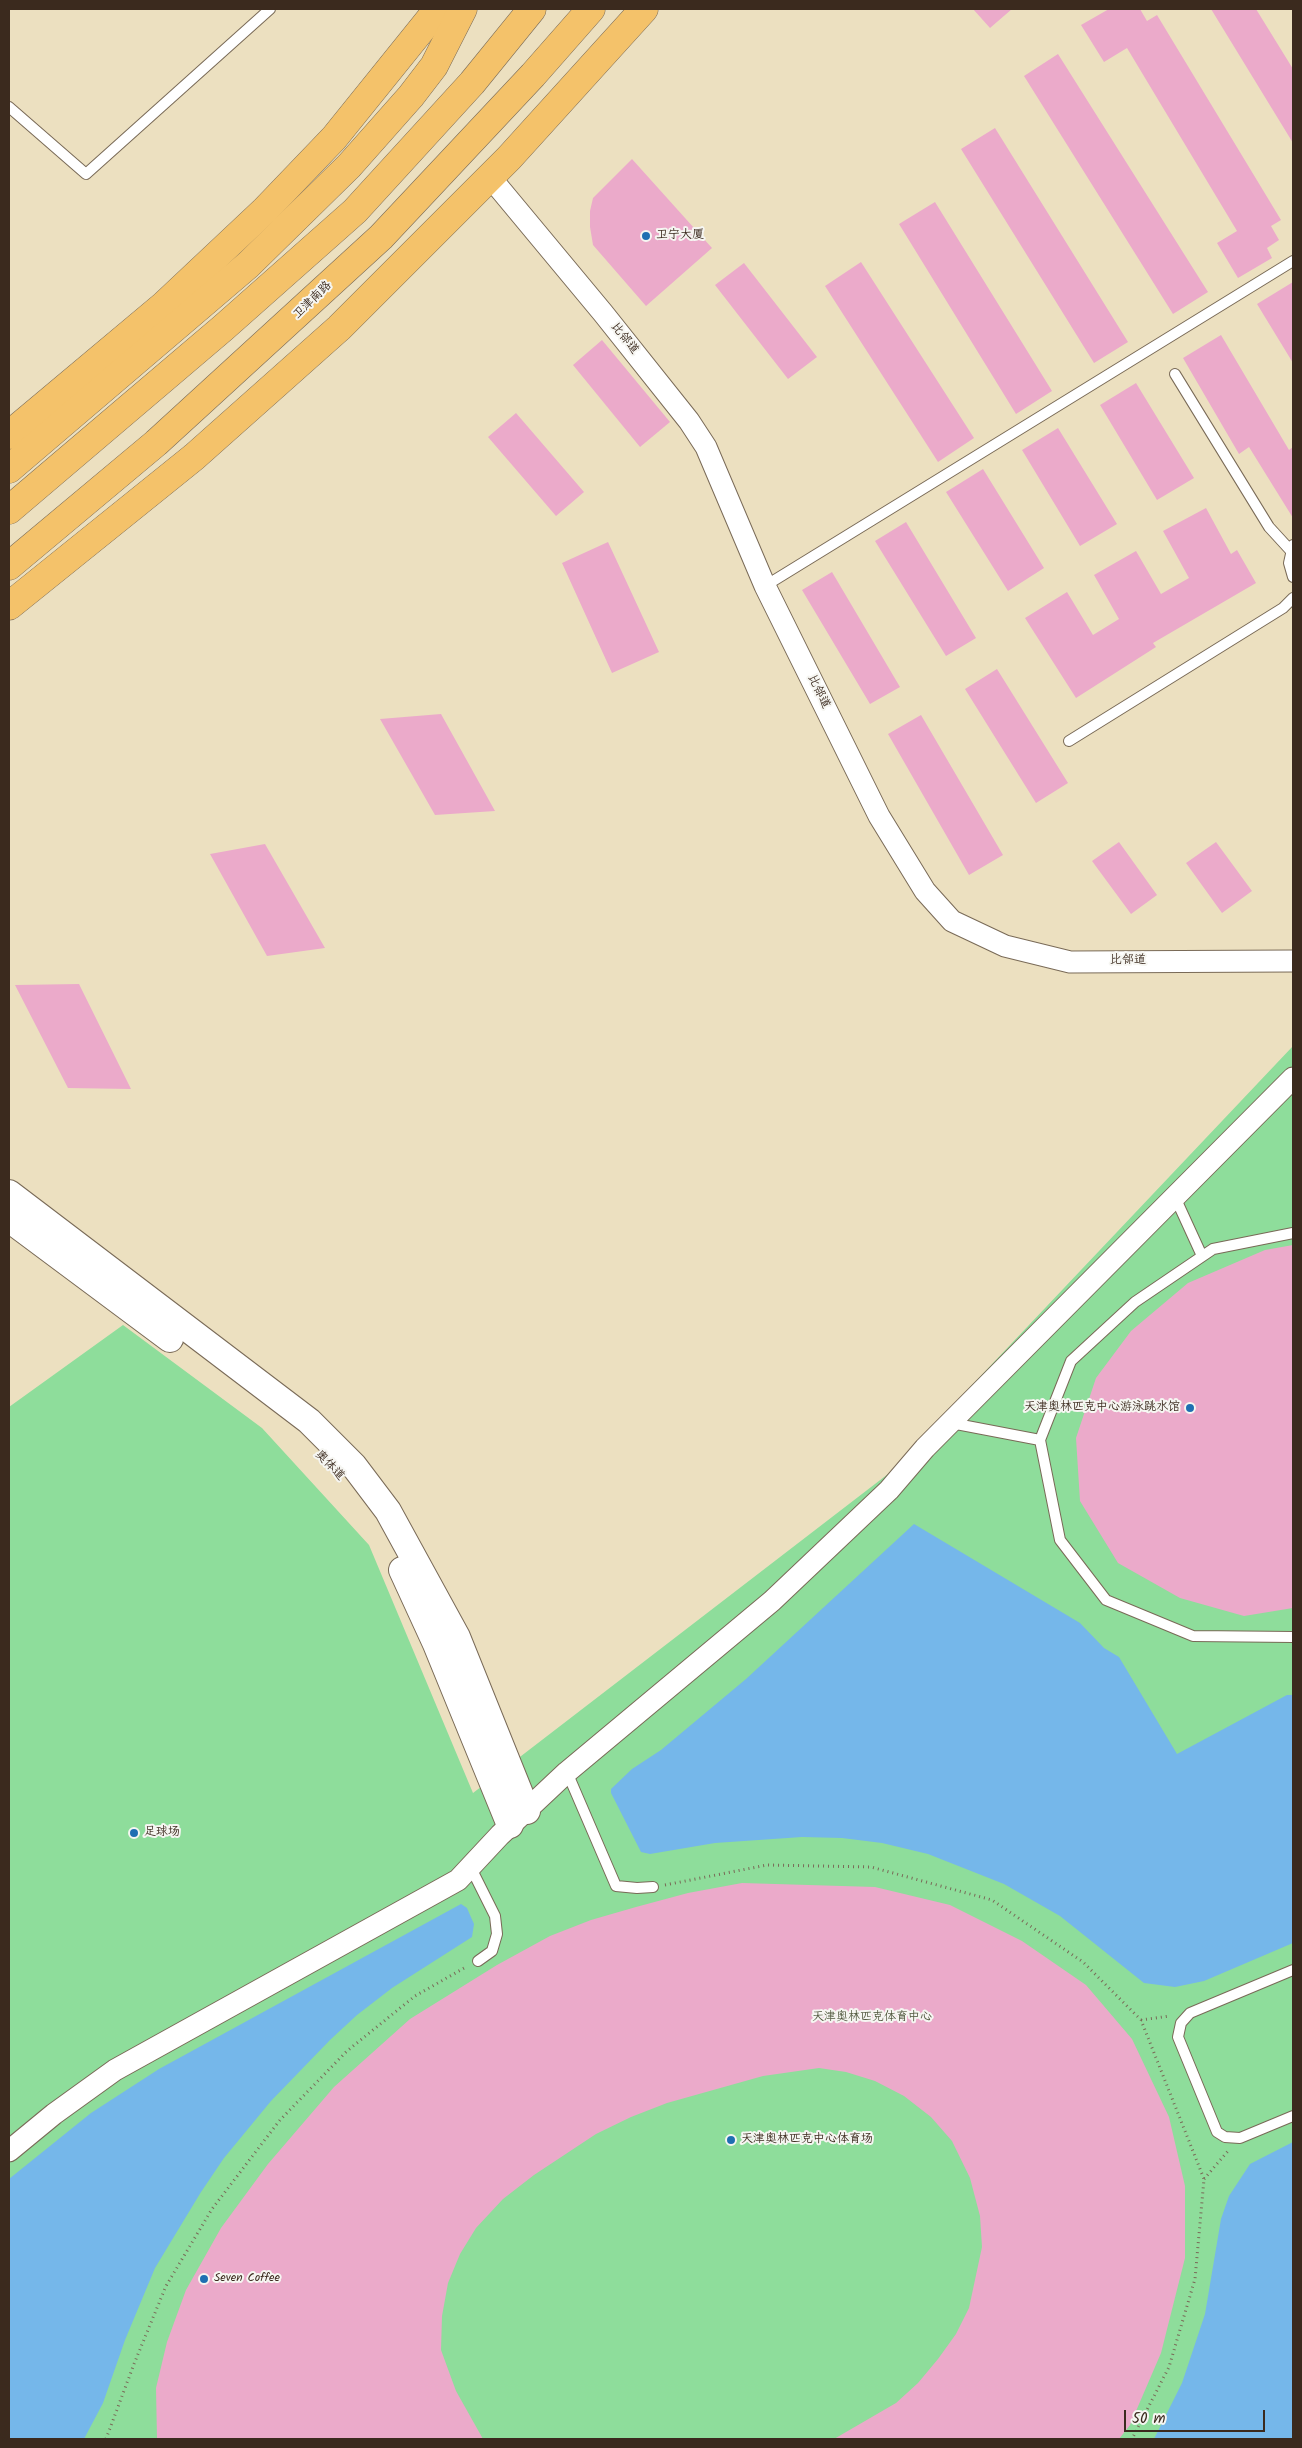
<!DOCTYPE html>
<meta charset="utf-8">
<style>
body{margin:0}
#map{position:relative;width:1302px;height:2448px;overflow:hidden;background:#ece0c0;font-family:Kalam,sans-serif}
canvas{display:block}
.frame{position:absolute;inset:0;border:10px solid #3b2a1e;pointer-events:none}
.scale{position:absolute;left:1124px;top:2410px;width:141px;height:22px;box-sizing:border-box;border:2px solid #3b2a1e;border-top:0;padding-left:6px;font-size:15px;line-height:18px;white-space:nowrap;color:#3b2a1e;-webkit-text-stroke:4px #f6f6f2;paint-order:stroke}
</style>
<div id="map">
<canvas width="1302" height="2448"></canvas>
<div class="frame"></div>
<div class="scale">50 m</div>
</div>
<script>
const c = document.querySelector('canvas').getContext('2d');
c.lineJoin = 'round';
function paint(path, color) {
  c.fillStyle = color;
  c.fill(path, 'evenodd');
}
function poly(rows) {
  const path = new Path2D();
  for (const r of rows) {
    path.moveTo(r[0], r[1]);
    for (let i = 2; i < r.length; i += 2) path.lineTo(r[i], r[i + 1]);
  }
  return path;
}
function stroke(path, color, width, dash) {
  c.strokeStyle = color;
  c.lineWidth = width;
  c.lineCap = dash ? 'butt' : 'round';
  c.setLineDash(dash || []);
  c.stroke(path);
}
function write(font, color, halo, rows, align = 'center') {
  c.font = font + ' Kalam,"LXGW WenKai TC",sans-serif';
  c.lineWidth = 4;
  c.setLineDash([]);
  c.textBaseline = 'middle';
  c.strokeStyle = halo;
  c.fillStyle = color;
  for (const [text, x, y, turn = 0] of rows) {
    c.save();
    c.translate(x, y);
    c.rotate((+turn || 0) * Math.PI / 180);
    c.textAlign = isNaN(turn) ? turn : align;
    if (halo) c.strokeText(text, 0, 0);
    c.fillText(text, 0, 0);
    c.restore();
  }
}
paint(poly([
 [1293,1046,1293,2439,9,2439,9,1407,123,1325,262,1428,369,1545,473,1793,888,1474]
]), '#8edd9b');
paint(poly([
 [914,1524,1080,1623,1104,1648,1119,1657,1177,1754,1287,1695,1293,1695,1293,1943,1204,1981,1175,1987,1144,1983,1060,1916,1004,1884,928,1854,882,1843,842,1838,802,1837,715,1843,650,1854,641,1852,611,1793,611,1789,632,1769,661,1750,746,1679],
 [461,1904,467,1908,470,1915,474,1924,472,1937,392,1988,357,2015,330,2040,271,2101,224,2158,201,2192,155,2268,125,2340,103,2403,84,2439,9,2439,9,2179,91,2113,159,2069],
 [1293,2142,1293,2439,1154,2439,1182,2383,1205,2314,1221,2219,1229,2196,1250,2164]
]), '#75b7ea');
paint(poly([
 [973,9,1012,9,990,28],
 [1109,9,1140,9,1147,21,1157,15,1281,220,1271,226,1279,240,1267,248,1272,258,1238,278,1217,243,1237,231,1127,48,1104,62,1081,25],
 [1211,9,1256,9,1293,69,1293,143],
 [1058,54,1208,292,1173,314,1024,76],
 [995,128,1128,342,1094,363,961,149],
 [632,159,712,248,646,306,593,245,590,227,590,211,593,198],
 [935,202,1052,391,1016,414,899,224],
 [861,262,974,438,938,462,825,286],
 [744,263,817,357,788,379,715,285],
 [1293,282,1293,363,1257,304],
 [1221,335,1289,450,1293,447,1293,518,1249,447,1239,454,1183,358],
 [602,340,670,422,640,447,573,365],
 [1136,383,1194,478,1157,500,1100,405],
 [516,413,584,492,556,516,488,437],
 [1058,428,1117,524,1080,546,1022,450],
 [983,469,1044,568,1008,591,946,492],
 [1206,508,1231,554,1237,550,1256,583,1153,643,1156,647,1076,698,1025,618,1067,592,1093,635,1119,619,1094,575,1136,551,1161,594,1189,578,1163,531],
 [906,522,976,638,946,656,875,541],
 [608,542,659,652,612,673,562,563],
 [832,572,900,687,870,704,802,590],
 [997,669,1068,783,1036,803,965,689],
 [441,714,495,811,435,815,380,719],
 [921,715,1003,855,969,875,888,734],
 [1119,842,1157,895,1131,914,1092,861],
 [1216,842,1252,891,1222,913,1186,863],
 [265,844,325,948,267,956,210,854],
 [79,984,131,1089,68,1088,15,985],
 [1293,1245,1293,1608,1244,1616,1180,1598,1118,1563,1080,1501,1076,1438,1096,1378,1131,1331,1188,1283,1265,1250],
 [742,1883,875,1887,950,1905,1022,1941,1086,1985,1132,2039,1169,2117,1185,2186,1185,2258,1161,2353,1130,2425,1119,2439,834,2439,896,2403,918,2383,938,2359,956,2334,969,2308,982,2247,980,2216,970,2178,952,2141,931,2117,904,2096,875,2081,846,2072,819,2068,763,2076,667,2103,631,2117,596,2134,534,2175,503,2199,476,2228,460,2254,448,2283,442,2316,441,2350,456,2391,483,2439,157,2439,156,2388,167,2342,186,2290,221,2228,268,2164,334,2087,410,2019,497,1965,550,1936,591,1920,636,1907,688,1893]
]), '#ebaaca');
const service = poly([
 [9,107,86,174,270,9],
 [1175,374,1269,527,1291,551],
 [1293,545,1289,563,1293,577],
 [765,586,1293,261],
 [1069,741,1283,608,1293,598],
 [1175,1197,1202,1256],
 [1293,1233,1213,1249,1135,1302,1071,1361,1040,1440,1060,1540,1106,1600,1193,1636,1293,1637],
 [951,1423,1040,1440],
 [567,1772,616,1886,637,1888,653,1887],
 [471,1868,495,1916,497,1934,492,1951,478,1961],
 [1293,1970,1190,2013,1181,2023,1178,2037,1217,2132,1225,2137,1240,2138,1293,2116]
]);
const minor = poly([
 [490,177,603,313,689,421,706,447,765,586,879,816,925,891,952,921,1005,946,1070,962,1293,961],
 [9,2151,54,2114,115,2070,458,1880,500,1835,567,1772,772,1601,889,1490,925,1448,1293,1078]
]);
const tertiary = poly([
 [9,1193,309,1421,354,1466,388,1511,457,1637,527,1811],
 [9,1219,170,1339],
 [402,1570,436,1644,510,1825]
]);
const primary = poly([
 [9,435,164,305,265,210,334,138,438,9],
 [9,606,194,457,339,328,509,158,644,9]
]);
const trunk = poly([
 [9,469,248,265,349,166,411,96,434,66,463,9],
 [9,510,223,328,355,211,472,83,532,9],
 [9,566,156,443,381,237,533,75,591,9]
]);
stroke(service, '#796a57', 12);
stroke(minor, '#796a57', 23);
stroke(tertiary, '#796a57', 28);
stroke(primary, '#796a57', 29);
stroke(trunk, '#796a57', 29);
stroke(poly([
 [665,1885,767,1865,871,1867,992,1900,1083,1962,1141,2020,1204,2179,1195,2279,1169,2367,1132,2439],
 [1141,2020,1170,2016],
 [1204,2179,1228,2151],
 [106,2439,134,2364,166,2286,212,2209,280,2120,347,2051,415,1996,466,1967]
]), '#796a57', 3, [1, 4]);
stroke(service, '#fff', 10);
stroke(minor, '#fff', 21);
stroke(tertiary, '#fff', 26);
stroke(primary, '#f4c26a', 28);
stroke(trunk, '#f4c26a', 28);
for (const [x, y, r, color] of [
 [646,236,5,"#1f6fb2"],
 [1190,1408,5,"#1f6fb2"],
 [134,1833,5,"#1f6fb2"],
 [731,2140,5,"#1f6fb2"],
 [204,2279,5,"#1f6fb2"]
]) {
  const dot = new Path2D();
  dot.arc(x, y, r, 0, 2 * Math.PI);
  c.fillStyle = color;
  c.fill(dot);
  stroke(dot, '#f6f6f2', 2);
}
write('12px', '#3b2a1e', '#f6f6f2', [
 ["卫宁大厦",656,236],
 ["天津奥林匹克中心游泳跳水馆",1180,1408,"right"],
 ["足球场",144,1833],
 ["天津奥林匹克中心体育场",741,2140],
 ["Seven Coffee",214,2279]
], 'left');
write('12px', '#3b2a1e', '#f6f6f2', [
 ["卫津南路",313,301,-44],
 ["比邻道",624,339,51],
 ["比邻道",818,692,64],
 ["比邻道",1128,961],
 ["奥体道",329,1466,46]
]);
write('12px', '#50573d', '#f6f6f2', [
 ["天津奥林匹克体育中心",872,2018]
]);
</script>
